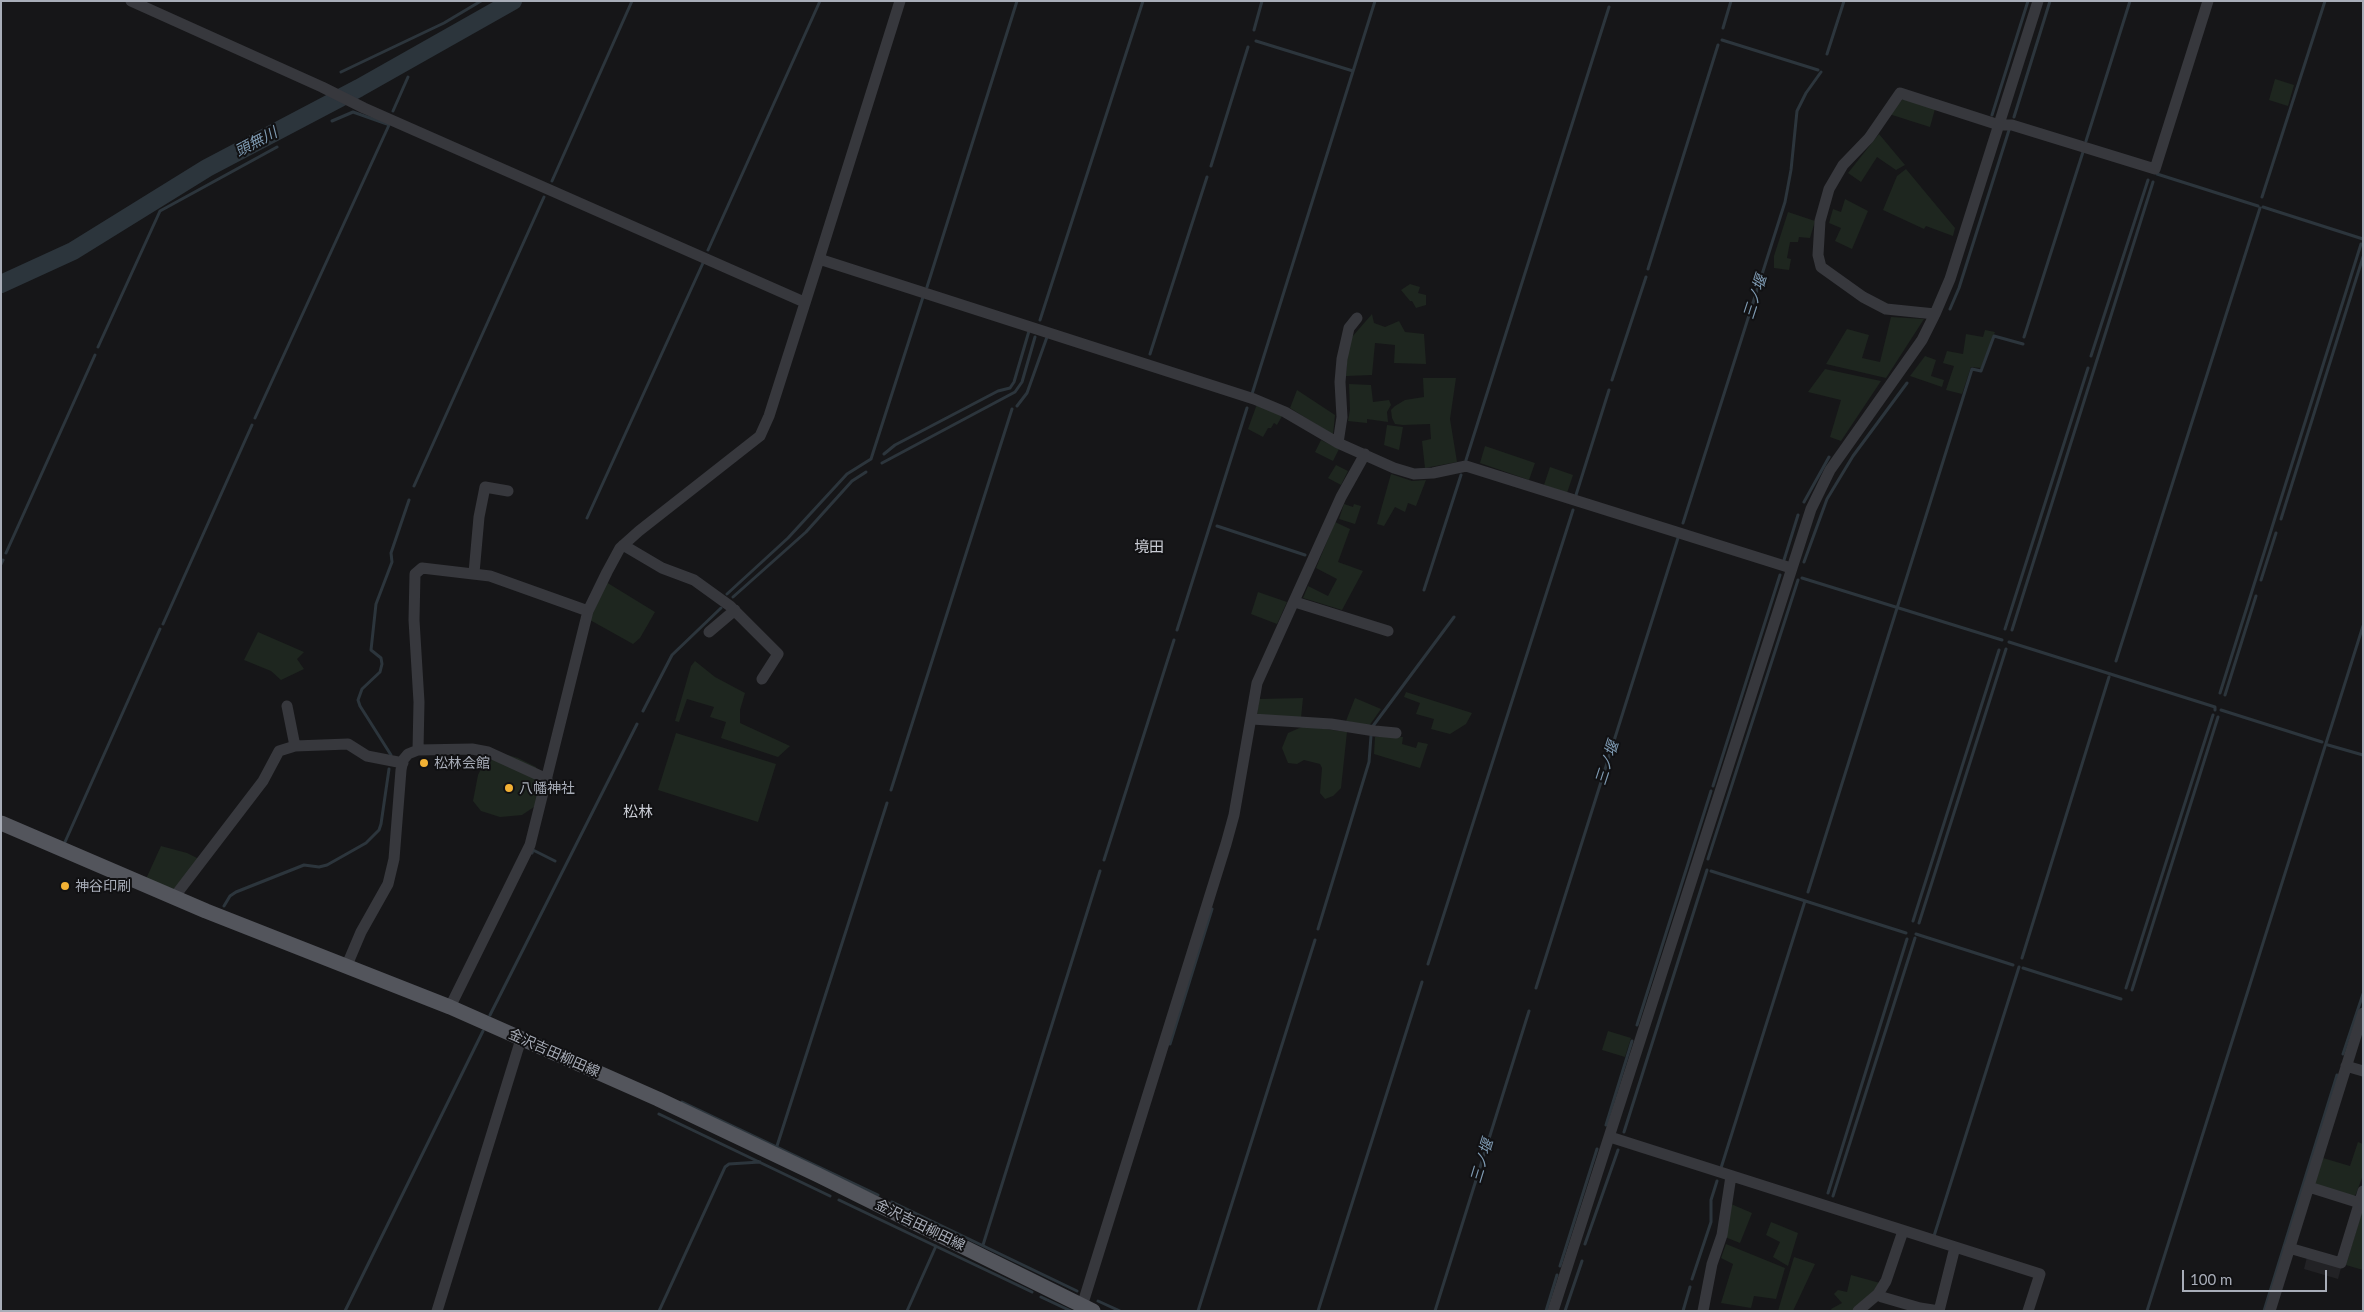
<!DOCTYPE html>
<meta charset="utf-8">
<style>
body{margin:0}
#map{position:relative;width:2364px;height:1312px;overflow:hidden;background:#161618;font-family:Lato,sans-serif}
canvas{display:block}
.frame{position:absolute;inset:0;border:2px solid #a8adb8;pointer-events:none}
.scale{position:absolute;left:2182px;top:1270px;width:145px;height:22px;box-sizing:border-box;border:2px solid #a8adb8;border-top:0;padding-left:6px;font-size:15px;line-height:18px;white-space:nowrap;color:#a8adb8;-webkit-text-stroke:4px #111113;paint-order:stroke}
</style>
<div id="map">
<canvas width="2364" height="1312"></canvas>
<div class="frame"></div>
<div class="scale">100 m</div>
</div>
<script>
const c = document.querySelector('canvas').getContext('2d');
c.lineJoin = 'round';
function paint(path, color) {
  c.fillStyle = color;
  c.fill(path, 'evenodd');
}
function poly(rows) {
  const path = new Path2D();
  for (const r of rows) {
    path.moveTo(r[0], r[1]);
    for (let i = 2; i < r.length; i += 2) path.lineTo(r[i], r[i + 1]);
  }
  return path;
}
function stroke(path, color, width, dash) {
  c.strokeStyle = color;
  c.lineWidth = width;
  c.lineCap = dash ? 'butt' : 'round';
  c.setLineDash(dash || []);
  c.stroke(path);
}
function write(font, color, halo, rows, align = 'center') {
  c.font = font + ' Lato,"Noto Sans JP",sans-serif';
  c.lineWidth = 4;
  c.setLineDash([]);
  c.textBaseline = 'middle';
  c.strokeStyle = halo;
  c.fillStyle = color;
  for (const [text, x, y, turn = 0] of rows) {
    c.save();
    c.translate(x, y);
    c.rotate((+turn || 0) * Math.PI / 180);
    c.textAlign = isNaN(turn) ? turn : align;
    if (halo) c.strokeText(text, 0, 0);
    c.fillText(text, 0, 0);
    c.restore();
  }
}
paint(poly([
 [2307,1257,2341,1268,2338,1279,2304,1269]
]), '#222225');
paint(poly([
 [2275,79,2294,85,2288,106,2269,100],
 [1903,99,1935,109,1930,127,1889,114],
 [1879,134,1905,165,1896,170,1877,157,1861,182,1848,173],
 [1906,169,1955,228,1953,236,1926,226,1924,229,1883,210,1897,176],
 [1845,199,1868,211,1852,249,1835,241,1841,228,1829,223,1833,209,1841,212],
 [1788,212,1815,221,1810,238,1799,237,1798,242,1790,242,1787,258,1791,259,1789,270,1774,268,1774,256],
 [1410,284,1420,287,1418,293,1426,295,1426,305,1416,308,1412,301,1410,301,1401,290],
 [1372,314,1374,323,1385,327,1399,321,1405,332,1424,334,1426,364,1394,363,1395,345,1375,343,1372,375,1346,376,1348,347,1352,337],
 [1891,317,1924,319,1886,378,1826,364,1847,329,1869,335,1862,358,1880,362],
 [1985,330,1995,332,1981,368,1971,367,1962,394,1946,390,1954,366,1943,363,1947,351,1963,354,1966,334,1983,337],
 [1925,356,1936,360,1931,376,1944,380,1942,387,1910,376],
 [1825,369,1881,381,1841,441,1830,437,1841,400,1808,392],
 [1423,378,1456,378,1450,419,1457,462,1425,468,1422,441,1431,439,1430,424,1403,425,1395,424,1392,418,1391,410,1395,406,1405,400,1424,397],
 [1349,384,1371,385,1373,402,1389,400,1391,405,1387,412,1388,422,1367,419,1367,423,1348,421,1350,410],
 [1297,390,1335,415,1333,435,1290,408],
 [1257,404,1282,416,1277,425,1274,423,1271,428,1268,428,1263,437,1248,429],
 [1387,425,1403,427,1399,450,1384,445],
 [1321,440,1339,449,1333,461,1315,452],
 [1485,446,1535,463,1529,480,1480,463],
 [1336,465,1348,471,1341,485,1328,478],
 [1550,467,1573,475,1567,493,1544,485],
 [1391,474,1412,481,1426,480,1416,506,1408,503,1405,512,1395,507,1384,526,1377,524],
 [1344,504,1353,507,1354,504,1361,506,1355,524,1339,519],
 [1335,522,1350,529,1338,562,1363,571,1342,610,1303,598,1308,586,1328,596,1337,579,1316,568],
 [606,582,655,612,640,638,633,644,590,620],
 [1258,592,1287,602,1277,624,1251,614],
 [258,632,304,652,297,659,304,669,281,680,271,671,244,660],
 [695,661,715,677,745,693,740,710,740,723,790,746,778,757,721,738,726,722,710,717,714,707,687,699,679,722,675,721,691,666],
 [1406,692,1472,713,1466,724,1450,734,1431,729,1434,719,1416,714,1420,703,1404,697],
 [1303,698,1301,718,1257,716,1259,699],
 [1355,698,1381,709,1369,726,1346,721],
 [1304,726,1347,732,1341,788,1333,796,1325,799,1320,793,1322,768,1320,764,1304,760,1297,764,1288,763,1282,748,1288,733],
 [676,733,776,764,758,822,658,790],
 [1375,737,1403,737,1402,744,1416,748,1418,742,1428,744,1420,768,1374,754],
 [501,753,518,758,536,767,543,787,534,807,522,815,500,817,481,811,473,801,478,775,485,761],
 [161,846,187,853,199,859,176,890,146,879],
 [1608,1031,1631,1038,1625,1057,1602,1050],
 [2358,1142,2363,1144,2363,1175,2356,1194,2353,1197,2314,1185,2323,1158,2350,1166],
 [1731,1204,1752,1213,1740,1243,1725,1237],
 [2362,1211,2363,1212,2363,1270,2346,1265],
 [1771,1222,1798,1233,1788,1266,1773,1257,1780,1242,1766,1235],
 [1726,1244,1785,1268,1776,1299,1754,1296,1751,1308,1721,1303,1733,1264,1721,1258],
 [1794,1257,1815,1264,1793,1311,1778,1311],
 [1851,1275,1880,1283,1877,1288,1852,1311,1832,1311,1831,1309,1842,1303,1834,1294,1838,1290,1847,1292]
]), '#1e261f');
stroke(poly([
 [1723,28,1731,1],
 [1254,30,1262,1],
 [1722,40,1818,70],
 [1256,41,1353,71],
 [1827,54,1844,1],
 [341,72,444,23,481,1],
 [393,111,408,77],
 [1992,115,2028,1],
 [2014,117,2050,1],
 [332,121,353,112,387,124],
 [2086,141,2130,1],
 [1211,166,1248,47],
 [2157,174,2258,206],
 [552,181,632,1],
 [2262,197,2325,1],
 [2263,207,2363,239],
 [708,250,820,1],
 [1648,269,1718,45],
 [927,287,1017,1],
 [1950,309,1959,288,2009,130],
 [1040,320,1143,1],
 [2024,337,2083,152],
 [98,347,160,211,277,147],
 [1150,354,1207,177],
 [2091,356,2148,180],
 [1612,380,1646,277],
 [1252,394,1375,1],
 [1017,406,1027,393,1047,337],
 [255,418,389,125],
 [884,454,895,445,998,391,1010,388,1014,382,1029,331],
 [1466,460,1609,7],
 [882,463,1015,392,1022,382,1035,337],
 [414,486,544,197],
 [1576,495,1609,390],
 [1804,502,1829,457],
 [587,518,703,263],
 [2281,519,2363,257],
 [1683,523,1785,202,1791,170,1797,111,1806,93,1821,72],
 [1217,526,1305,555],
 [6,553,95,355],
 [1784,560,1798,515],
 [1804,562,1827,499,1853,456,1907,383],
 [1,564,3,560],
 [1802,578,2002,640],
 [2261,580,2276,533],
 [1424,590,1461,475],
 [727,594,788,538,847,474,871,459,923,297],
 [733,597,806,532,852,481,866,472],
 [163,624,252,425],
 [2005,629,2088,368],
 [1177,630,1247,408],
 [2012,630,2153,182],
 [2009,642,2215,707,2215,710],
 [2116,661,2260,208],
 [2220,693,2361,244],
 [2225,695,2256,596],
 [2221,710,2322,742],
 [643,711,672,655,721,608],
 [1373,726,1454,617],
 [2328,745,2363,755],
 [391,755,360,706,358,700,362,689,380,672,382,664,381,658,371,650,376,604,392,562,391,553,409,500],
 [1713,786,1780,575],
 [891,790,1012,409],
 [65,842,160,629],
 [532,853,533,850,555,861],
 [1708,859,1798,580],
 [1104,860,1174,640],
 [1711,871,1906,933],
 [1808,892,1972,369,1981,371,1994,336,2023,344],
 [224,906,230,896,236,892,304,865,319,867,327,865,366,843,379,830,381,824,389,769],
 [1913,921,1999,650],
 [1919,923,2006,649],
 [1318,929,1369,762,1371,736],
 [1916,934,2013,965],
 [2022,958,2109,677],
 [1428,964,1573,510],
 [2023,968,2121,999],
 [1536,988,1678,538],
 [2126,988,2213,715],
 [2132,990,2218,717],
 [490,1015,637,724],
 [1637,1025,1711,791],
 [1170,1044,1212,909],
 [2343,1054,2363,994],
 [682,1102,878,1195],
 [659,1114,830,1196],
 [1606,1125,1632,1041],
 [1624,1132,1707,870],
 [777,1146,887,803],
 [1721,1168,1805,901],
 [1828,1193,1907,939],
 [1833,1196,1915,938],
 [839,1200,1032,1292],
 [892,1202,1077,1291],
 [1934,1236,2019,967],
 [1585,1244,1618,1150],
 [983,1245,1100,871],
 [1560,1266,1597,1149],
 [1692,1279,1711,1222,1711,1200,1717,1181],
 [1041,1297,1071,1311],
 [1098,1301,1120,1311],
 [345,1311,483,1031],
 [659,1311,725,1167,729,1164,760,1162],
 [907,1311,936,1246],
 [1198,1311,1315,940],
 [1318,1311,1422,982],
 [1435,1311,1529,1011],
 [1546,1311,1557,1275],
 [1565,1311,1582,1261],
 [1683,1311,1690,1287],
 [2147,1311,2363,626],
 [2264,1311,2337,1075]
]), '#2c353c', 3);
stroke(poly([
 [1,284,73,251,207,168,359,88,513,1]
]), '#2c353c', 18);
stroke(poly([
 [131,1,322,87,364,108,804,302],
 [819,259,1254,399,1285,412,1338,443,1394,468,1414,474,1433,473,1466,466,1791,568],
 [1935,314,1886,309,1863,297,1821,267,1818,255,1820,221,1829,189,1843,165,1869,138,1900,93,1999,125,2012,125,2155,169,2208,1],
 [1338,443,1342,417,1340,382,1342,359,1349,328,1357,318],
 [623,545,662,568,694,580,730,606,778,654,762,679],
 [474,573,479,517,485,487,508,491],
 [1295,602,1388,631],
 [709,632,735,610],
 [287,706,295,746],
 [1252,719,1331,724,1375,731,1396,733],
 [418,750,419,702,414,620,415,574,422,568,490,576,588,611],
 [175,896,263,781,279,751,295,746,348,744,367,756,403,763],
 [347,965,361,932,388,884,394,859,401,770,403,760,408,754,418,750,472,749,488,752,547,779],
 [450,1007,530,845,588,611,607,572,620,548,639,531,760,436,769,416,819,259,900,1],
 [2346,1066,2363,1071],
 [1610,1137,2040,1274,2028,1311],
 [2309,1187,2363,1204],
 [2289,1248,2341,1263,2363,1191],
 [1878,1294,1882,1297,1920,1308,1939,1311,1955,1247],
 [1082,1306,1226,844,1234,815,1257,683,1341,497,1365,454],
 [437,1311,521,1039],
 [1553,1311,1811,509,1830,470,1922,340,1935,314,1950,279,2038,1],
 [1703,1311,1712,1264,1722,1235,1731,1176],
 [1858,1311,1878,1294,1886,1281,1903,1231],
 [2270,1311,2363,1013]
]), '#37383d', 11);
stroke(poly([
 [1,823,206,911,450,1007,658,1099,818,1175,1093,1311]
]), '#53555c', 15);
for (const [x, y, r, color] of [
 [424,763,5,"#f2b134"],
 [509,788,5,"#f2b134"],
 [65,886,5,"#f2b134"]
]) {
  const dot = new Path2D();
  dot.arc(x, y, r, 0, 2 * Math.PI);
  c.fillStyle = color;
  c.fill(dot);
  stroke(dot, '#111113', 2);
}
write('14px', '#a8adb8', '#111113', [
 ["松林会館",434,763],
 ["八幡神社",519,788],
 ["神谷印刷",75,886]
], 'left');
write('14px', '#a8adb8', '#111113', [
 ["金沢吉田柳田線",554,1053,24],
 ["金沢吉田柳田線",920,1225,26]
]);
write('italic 15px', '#7f9bb3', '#111113', [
 ["頭無川",256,142,-28],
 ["三ノ堰",1755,297,-72],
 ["三ノ堰",1607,763,-72],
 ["三ノ堰",1482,1161,-73]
]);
write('15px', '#c9ccd4', '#111113', [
 ["境田",1149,547],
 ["松林",638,812]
]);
</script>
